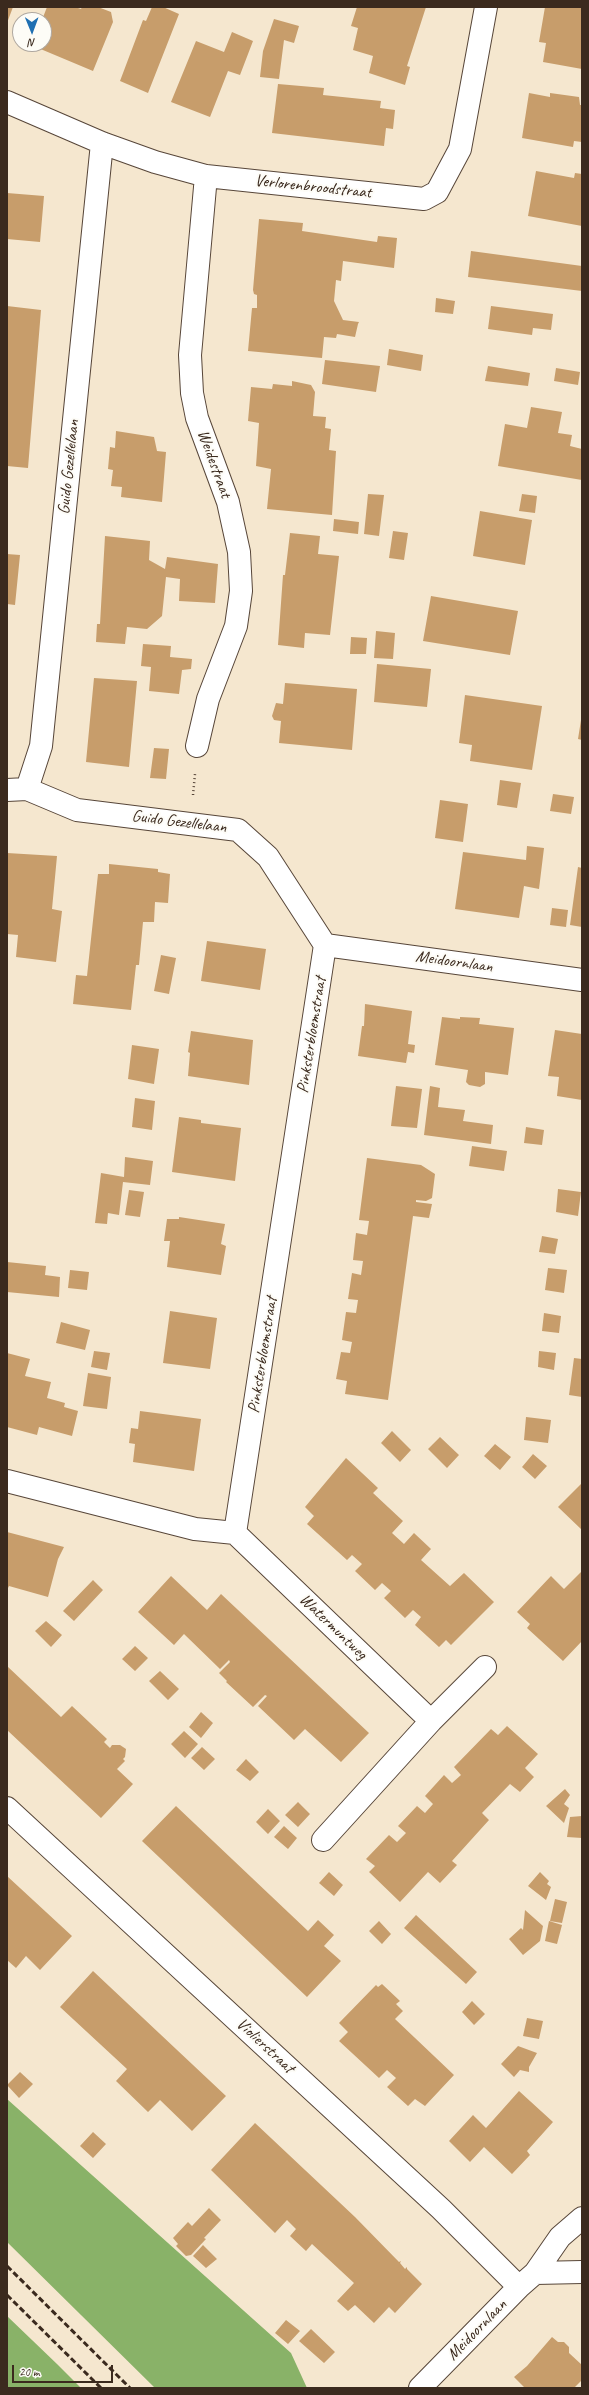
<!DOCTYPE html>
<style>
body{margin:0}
#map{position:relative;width:589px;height:2395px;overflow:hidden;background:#f5e7cf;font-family:Caveat,sans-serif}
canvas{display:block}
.frame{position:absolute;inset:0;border:8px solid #3b2a1e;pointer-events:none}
.north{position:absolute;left:12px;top:12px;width:40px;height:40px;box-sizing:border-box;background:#fdfcf7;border:1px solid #afa8a0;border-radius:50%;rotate:179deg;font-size:11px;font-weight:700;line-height:16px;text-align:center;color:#3b2a1e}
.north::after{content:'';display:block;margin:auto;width:14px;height:18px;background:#1f6fb2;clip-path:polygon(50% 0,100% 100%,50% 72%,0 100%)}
.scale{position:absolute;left:12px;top:2365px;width:101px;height:18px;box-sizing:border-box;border:2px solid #3b2a1e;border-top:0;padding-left:5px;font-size:12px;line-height:14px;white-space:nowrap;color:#3b2a1e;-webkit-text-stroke:3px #fdfcf7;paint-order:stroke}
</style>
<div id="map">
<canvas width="589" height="2395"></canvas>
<div class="frame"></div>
<div class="north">N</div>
<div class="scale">20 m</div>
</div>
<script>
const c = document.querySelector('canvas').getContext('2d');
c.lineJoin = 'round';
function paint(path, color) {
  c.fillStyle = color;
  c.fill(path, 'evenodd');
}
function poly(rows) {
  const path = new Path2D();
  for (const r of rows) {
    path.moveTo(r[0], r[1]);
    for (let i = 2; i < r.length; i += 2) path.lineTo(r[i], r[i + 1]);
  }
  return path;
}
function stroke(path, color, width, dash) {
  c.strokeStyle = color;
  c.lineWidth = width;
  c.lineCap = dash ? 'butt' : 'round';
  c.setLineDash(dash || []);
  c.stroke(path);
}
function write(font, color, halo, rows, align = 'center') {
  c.font = font + ' Caveat,sans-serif';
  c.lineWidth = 4;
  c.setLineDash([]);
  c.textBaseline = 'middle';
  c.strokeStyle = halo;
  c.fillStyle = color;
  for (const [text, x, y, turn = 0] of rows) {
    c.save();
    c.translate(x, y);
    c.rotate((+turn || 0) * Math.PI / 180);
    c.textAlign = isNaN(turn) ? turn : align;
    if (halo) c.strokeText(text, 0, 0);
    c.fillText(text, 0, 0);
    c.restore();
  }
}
paint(poly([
 [7,2099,291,2353,307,2388,155,2388,7,2242],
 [7,2316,57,2364,81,2388,7,2388]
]), '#89b268');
paint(poly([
 [7,7,13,7,7,23],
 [47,7,75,7,81,9,82,7,98,7,111,12,113,22,93,71,31,45,44,44,44,20,42,20],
 [152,7,163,7,179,14,148,93,120,81,143,20,146,21],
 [357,7,426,7,407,66,410,67,405,85,369,73,373,56,353,50,358,28,351,26],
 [545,7,582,7,582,69,543,62,546,43,539,42],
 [274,19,299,26,294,43,284,40,279,79,260,77,263,51],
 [232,32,253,41,240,75,228,71,210,117,171,102,196,41,224,52],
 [278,84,324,88,323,95,381,101,380,108,395,110,393,129,386,128,384,146,272,133],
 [529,93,550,97,550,93,579,97,580,105,582,105,582,142,574,141,573,147,522,138],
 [536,171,574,178,575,173,582,174,582,226,528,216],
 [7,193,44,196,40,242,7,239],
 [259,219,303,223,302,231,377,242,378,236,397,238,394,268,343,261,341,281,336,280,334,301,343,320,359,322,358,324,355,337,337,334,336,338,324,337,322,358,248,351,252,308,257,308,257,295,254,294,253,290],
 [471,251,582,266,582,291,468,277],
 [436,298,455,301,453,314,435,312],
 [7,306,41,310,28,468,7,466],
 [491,306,553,314,551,330,533,328,532,335,488,329],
 [389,349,423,355,421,371,387,365],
 [325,360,380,366,376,392,322,384],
 [488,366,530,373,528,386,485,381],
 [556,368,580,372,578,385,554,381],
 [292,381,311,385,315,392,313,416,326,417,325,428,331,429,329,450,336,451,332,515,267,509,271,469,256,466,259,423,248,421,251,387,272,389,273,384,292,386],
 [531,407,562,412,558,433,572,435,570,446,582,449,582,480,498,466,505,424,527,428],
 [116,431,154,437,157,451,166,452,162,502,121,497,122,487,111,486,113,470,108,469,110,447,115,448],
 [368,494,384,495,379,536,364,534],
 [522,494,537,496,535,513,519,511],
 [480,511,532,520,525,565,473,556],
 [334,519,359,522,358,534,333,531],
 [393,531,408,533,404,560,389,558],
 [290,533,320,536,318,554,339,556,330,635,305,633,304,648,278,645,283,575,285,575],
 [105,536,150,541,149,560,165,569,167,557,218,564,215,603,179,601,180,579,166,577,162,616,147,629,127,627,125,644,96,642,97,624,100,624],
 [7,554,20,555,15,605,7,604],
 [431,596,518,611,510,655,423,641],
 [376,631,395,633,393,659,374,658],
 [351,637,367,638,366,654,350,654],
 [143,644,171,646,170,657,192,659,191,669,182,670,179,694,149,691,151,667,141,666],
 [377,664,431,669,427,707,374,702],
 [94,678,137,681,129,767,86,762],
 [285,683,357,689,352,750,279,743,281,721,274,720,272,716,276,703,283,704],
 [465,695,542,706,532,770,470,761,472,745,459,743],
 [581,720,582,720,582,740,578,739],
 [154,748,169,749,166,779,150,778],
 [500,780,521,783,517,808,497,805],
 [553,794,574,797,571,814,550,811],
 [440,800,468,804,463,842,435,838],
 [527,846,544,848,539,889,524,886,519,918,455,909,463,852,526,860],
 [7,853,57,856,52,909,62,911,56,962,16,957,18,935,7,934],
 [109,864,158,869,158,872,170,874,168,903,155,902,154,922,143,922,139,965,136,965,131,1010,73,1004,76,975,87,976,98,874,109,874],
 [578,867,582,868,582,927,570,925],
 [552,908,568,910,566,927,550,925],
 [207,941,266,949,260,990,201,981],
 [161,955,176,958,169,994,154,991],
 [365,1004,412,1011,408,1044,415,1045,414,1053,408,1052,406,1063,358,1056,362,1026,364,1026],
 [442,1017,460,1019,460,1017,480,1018,479,1024,514,1028,508,1075,485,1072,485,1084,480,1087,469,1085,466,1082,468,1070,435,1065],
 [555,1030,582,1034,582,1100,557,1096,559,1077,548,1076],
 [191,1031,253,1040,249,1085,188,1076,190,1053,188,1052],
 [132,1045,159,1049,154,1084,128,1079],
 [396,1086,422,1089,417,1128,391,1126],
 [430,1086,440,1088,438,1107,465,1110,463,1121,493,1125,491,1144,424,1135],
 [135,1098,155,1101,152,1130,132,1127],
 [179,1117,201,1120,201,1123,241,1128,235,1181,172,1172],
 [526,1127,544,1130,542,1145,524,1143],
 [472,1146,507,1151,504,1171,469,1166],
 [125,1157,153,1161,150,1185,123,1182,119,1215,108,1213,107,1224,95,1223,101,1173,124,1177],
 [367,1158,421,1165,435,1174,432,1198,426,1201,416,1200,416,1202,432,1204,429,1218,413,1216,388,1400,345,1394,347,1381,336,1379,341,1352,350,1353,352,1342,342,1340,346,1312,356,1313,358,1300,348,1299,352,1273,361,1275,363,1261,353,1260,356,1233,367,1235,369,1221,359,1220],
 [558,1189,581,1192,578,1216,556,1212],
 [129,1190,144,1192,140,1217,125,1215],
 [179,1217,225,1224,221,1244,226,1246,221,1275,167,1267,170,1241,164,1241,167,1219,179,1219],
 [542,1236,558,1239,555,1254,539,1252],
 [7,1262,46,1266,45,1275,60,1277,59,1297,7,1292],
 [548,1268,567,1270,564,1293,545,1290],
 [70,1270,89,1272,87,1290,68,1288],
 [170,1311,217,1318,210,1369,163,1363],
 [544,1313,561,1316,559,1333,542,1331],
 [61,1322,90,1330,85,1350,56,1343],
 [94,1351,110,1353,107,1370,91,1367],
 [539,1351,556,1353,554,1370,538,1367],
 [7,1353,30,1359,25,1376,51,1382,47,1398,65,1403,64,1407,78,1411,72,1436,39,1427,37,1435,7,1427],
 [574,1358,582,1359,582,1397,569,1395],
 [88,1373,111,1377,107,1409,83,1406],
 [140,1411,201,1419,194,1471,133,1462,135,1444,129,1443,131,1428,138,1429],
 [526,1417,551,1420,548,1443,524,1440],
 [392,1431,411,1450,400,1462,381,1443],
 [440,1437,459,1455,447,1468,428,1449],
 [495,1444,511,1457,500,1470,484,1456],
 [533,1454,547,1466,535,1479,522,1467],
 [346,1458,378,1488,373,1493,403,1521,392,1533,404,1544,414,1533,431,1549,421,1560,450,1586,464,1573,494,1602,451,1645,446,1640,439,1647,415,1625,421,1617,413,1610,405,1618,384,1598,391,1591,382,1583,375,1590,355,1571,362,1564,352,1555,347,1560,307,1524,314,1516,305,1507],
 [582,1483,582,1530,558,1507],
 [7,1532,64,1547,58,1559,48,1597,9,1586,7,1590],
 [582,1571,582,1641,563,1661,527,1628,530,1624,517,1612,551,1576,564,1589],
 [171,1576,207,1610,221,1594,369,1733,341,1762,305,1729,294,1740,258,1706,267,1696,265,1695,253,1707,226,1682,227,1681,219,1673,230,1662,229,1660,220,1669,184,1634,174,1645,138,1612],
 [93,1580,103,1590,74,1621,63,1611],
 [46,1621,62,1635,51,1647,35,1631],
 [135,1646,148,1658,135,1671,122,1659],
 [7,1666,61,1717,72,1706,107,1739,104,1742,110,1748,112,1745,120,1745,126,1749,125,1757,123,1759,125,1761,117,1769,133,1784,101,1818,7,1730],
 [160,1671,179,1689,168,1700,149,1681],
 [201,1712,213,1723,201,1738,189,1727],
 [507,1726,538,1754,525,1768,534,1777,520,1792,510,1784,482,1813,489,1820,452,1861,457,1865,440,1883,428,1872,400,1902,369,1872,375,1866,366,1859,389,1835,397,1842,406,1833,398,1826,417,1806,425,1813,433,1804,425,1796,444,1775,452,1783,461,1775,454,1767,491,1729,498,1735],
 [184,1731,198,1744,185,1758,171,1744],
 [202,1747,215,1759,204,1770,191,1758],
 [246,1759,259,1772,250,1781,236,1770],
 [565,1789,570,1795,564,1804,569,1808,564,1823,546,1806],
 [298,1802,310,1814,298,1827,285,1815],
 [176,1806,308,1931,318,1920,334,1935,324,1946,341,1961,307,1997,142,1841],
 [268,1809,280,1821,268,1834,256,1822],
 [582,1816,582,1838,567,1837,570,1817],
 [284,1826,297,1838,288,1849,274,1837],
 [329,1872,343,1885,334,1896,319,1883],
 [540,1872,549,1881,547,1884,551,1887,546,1900,528,1886],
 [7,1876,72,1936,40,1970,26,1956,16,1968,7,1960],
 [555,1899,567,1902,562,1923,550,1921],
 [525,1910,543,1926,540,1941,523,1955,509,1939,521,1928,523,1930],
 [416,1915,477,1972,466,1984,404,1928],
 [379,1921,391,1934,382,1944,369,1931],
 [549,1921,562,1925,557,1944,545,1941],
 [93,1971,226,2096,192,2131,160,2100,148,2112,116,2081,127,2069,60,2007],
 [382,1984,400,2001,396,2004,403,2011,395,2019,454,2075,425,2106,415,2099,408,2106,387,2087,396,2078,387,2070,379,2078,339,2041,348,2032,339,2023,376,1985,378,1987],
 [472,2001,485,2014,474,2025,462,2012],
 [527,2018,543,2021,539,2039,523,2036],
 [518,2046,537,2053,529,2067,529,2072,520,2070,514,2077,501,2064],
 [20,2072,33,2084,19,2098,7,2085],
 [519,2091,553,2122,527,2151,530,2155,512,2174,484,2147,470,2162,449,2141,473,2115,486,2128],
 [255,2123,355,2217,399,2262,401,2261,400,2263,405,2269,407,2267,407,2269,422,2284,395,2313,389,2307,374,2323,355,2305,348,2311,337,2301,354,2283,312,2244,306,2251,290,2236,296,2229,287,2220,275,2233,211,2170],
 [93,2132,106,2144,93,2158,80,2146],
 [209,2208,221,2220,204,2238,206,2239,191,2255,186,2256,176,2246,178,2244,173,2238,188,2222,192,2226],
 [203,2245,217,2259,206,2268,193,2256],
 [286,2320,300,2331,288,2344,275,2333],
 [311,2329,335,2352,324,2363,299,2341],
 [552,2337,558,2342,564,2342,569,2347,569,2353,582,2365,582,2380,574,2388,525,2388,514,2377,527,2366]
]), '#c79d6b');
const minor = poly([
 [7,102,102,143,155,162,206,176,424,199,437,192,460,149,486,7],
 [102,143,41,746,27,789,77,810,238,830,268,857,325,945],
 [197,746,208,699,236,626,241,591,239,552,228,502,197,418,192,393,190,355,206,176],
 [7,790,27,789],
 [325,945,582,980],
 [7,1481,195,1529,235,1533],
 [235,1533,325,945],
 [235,1533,431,1721,323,1840],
 [431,1721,485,1667],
 [7,1808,441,2209,519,2287],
 [535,2273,560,2237,582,2218],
 [420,2388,519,2287,535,2273,582,2272]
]);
stroke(minor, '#574639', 24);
stroke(poly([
 [193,795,195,774]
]), '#574639', 2.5, [1, 3]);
stroke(minor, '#fff', 22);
stroke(poly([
 [7,2266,130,2388],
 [7,2295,101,2388]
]), '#3b2a1e', 3, [6, 3]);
write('17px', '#3b2a1e', '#fdfcf7', [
 ["Verlorenbroodstraat",313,187,6],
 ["Weidestraat",214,464,70],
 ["Guido Gezellelaan",69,467,-84],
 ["Guido Gezellelaan",179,822,7],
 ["Meidoornlaan",454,962,8],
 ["Pinksterbloemstraat",312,1035,-81],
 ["Pinksterbloemstraat",263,1355,-81],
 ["Watermuntweg",333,1627,44],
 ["Violierstraat",265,2046,43],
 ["Meidoornlaan",477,2330,-46]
]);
</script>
